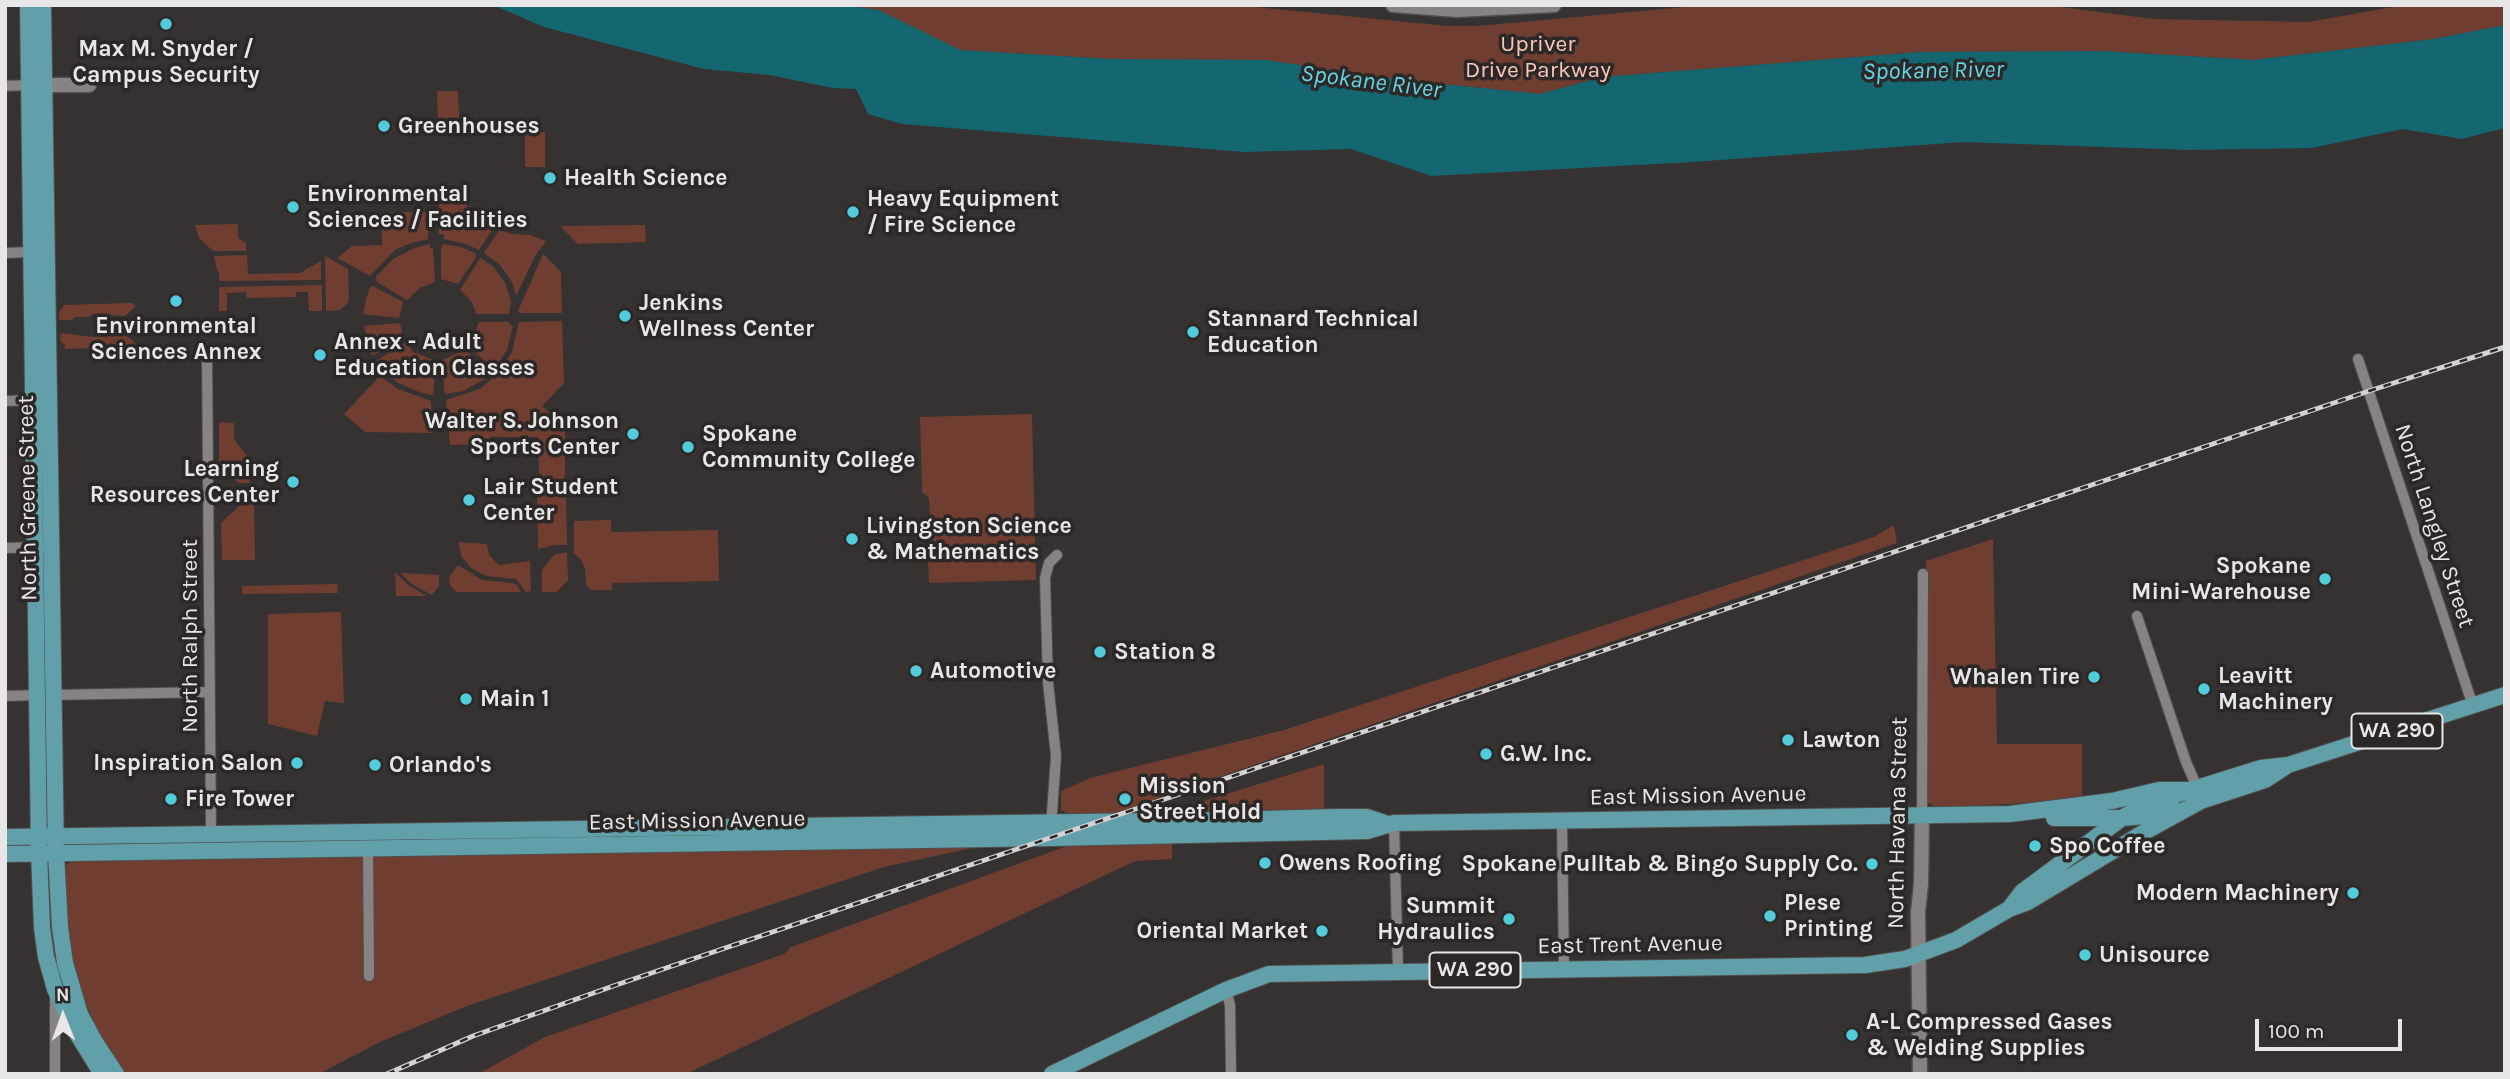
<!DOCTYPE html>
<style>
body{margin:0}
#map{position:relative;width:2510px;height:1079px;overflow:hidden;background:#353231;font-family:Karla,sans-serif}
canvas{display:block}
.frame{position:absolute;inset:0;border:7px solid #e8e6e6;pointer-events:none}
.north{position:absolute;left:28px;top:981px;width:70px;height:70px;-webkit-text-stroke:5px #2b2827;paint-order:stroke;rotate:359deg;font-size:19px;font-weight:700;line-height:28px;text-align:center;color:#e8e6e6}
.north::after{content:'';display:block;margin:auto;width:24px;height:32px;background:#e8e6e6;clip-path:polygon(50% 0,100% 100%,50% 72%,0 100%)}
.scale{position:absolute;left:2255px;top:1019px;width:147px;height:32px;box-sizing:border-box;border:4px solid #e8e6e6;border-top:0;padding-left:9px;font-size:21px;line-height:24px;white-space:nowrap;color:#e8e6e6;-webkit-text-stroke:5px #2b2827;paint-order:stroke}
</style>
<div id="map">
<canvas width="2510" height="1079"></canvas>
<div class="frame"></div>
<div class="north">N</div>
<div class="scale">100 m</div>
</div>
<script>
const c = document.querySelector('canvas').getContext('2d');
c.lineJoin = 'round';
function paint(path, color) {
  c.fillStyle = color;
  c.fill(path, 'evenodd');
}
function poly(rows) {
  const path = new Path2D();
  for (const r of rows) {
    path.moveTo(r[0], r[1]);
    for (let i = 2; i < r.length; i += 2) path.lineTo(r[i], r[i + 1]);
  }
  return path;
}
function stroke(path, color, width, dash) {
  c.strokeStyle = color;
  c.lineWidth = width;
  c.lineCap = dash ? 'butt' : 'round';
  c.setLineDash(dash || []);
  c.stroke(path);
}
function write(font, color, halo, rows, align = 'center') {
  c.font = font + ' Karla,sans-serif';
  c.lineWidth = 7;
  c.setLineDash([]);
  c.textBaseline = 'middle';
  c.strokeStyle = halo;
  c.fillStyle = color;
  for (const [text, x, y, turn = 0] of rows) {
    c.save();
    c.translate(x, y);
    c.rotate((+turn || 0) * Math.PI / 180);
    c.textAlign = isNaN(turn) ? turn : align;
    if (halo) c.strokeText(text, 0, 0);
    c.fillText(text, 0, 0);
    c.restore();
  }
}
paint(poly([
 [842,5,1235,5,1447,26,1478,26,1707,5,2046,5,2153,19,2308,22,2405,5,2505,5,2505,25,2434,39,2253,60,2101,51,1921,52,1602,77,1540,94,1385,78,1266,60,1111,59,960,50,879,10],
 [437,91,458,91,459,118,438,124],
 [525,132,545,132,545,167,525,167],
 [439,204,467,204,468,218,500,218,479,250,466,244,444,239,444,235,439,234],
 [382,212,428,212,428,239,411,243,395,250,370,276,337,258,352,246,382,245],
 [238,224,238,238,246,243,246,251,213,251,199,238,195,225],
 [645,225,646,242,578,244,560,226],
 [499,230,512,234,530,235,546,241,535,256,516,296,512,282,500,265,484,253],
 [430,244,430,248,433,248,435,282,420,288,407,300,377,282,376,277,393,259,414,248],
 [443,244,461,247,475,253,476,257,458,284,441,279,441,248],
 [543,254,561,272,562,313,520,313,518,311],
 [247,255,248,274,300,273,321,261,321,280,219,281,219,272,217,270,214,256],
 [325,256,348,269,349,299,347,304,339,310,326,311],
 [480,258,493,266,505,283,511,301,509,314,476,314,472,302,460,290],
 [322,285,322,311,309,311,308,292,296,292,296,297,247,298,246,292,227,293,227,311,219,311,219,287],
 [373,286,403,302,399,318,363,314,366,299,370,287],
 [132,303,136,306,125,316,92,314,89,317,75,317,72,320,59,320,59,313,64,305],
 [562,321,564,383,542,406,565,427,565,477,562,480,542,478,542,474,539,474,538,437,490,437,490,454,481,454,480,444,450,445,446,400,480,389,499,372,512,352,519,322],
 [479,322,509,322,509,325,513,325,507,350,493,371,470,346],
 [400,323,403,337,372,356,364,326],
 [61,333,93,337,126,335,136,344,133,347,65,349,65,345,60,341],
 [406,342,413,352,436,361,433,395,422,393,398,383,383,370,376,361],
 [466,349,487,374,487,378,463,391,446,394,444,390,443,360],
 [380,376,398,389,431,401,433,433,365,432,344,414],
 [1032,414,1036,580,929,583,927,535,933,529,933,521,930,519,929,498,922,492,920,417],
 [221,422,234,423,234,439,250,460,250,483,238,483,232,476,219,469,219,424],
 [543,488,563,489,566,492,567,545,555,545,538,549,537,491,542,491],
 [254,496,255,560,222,560,221,523,238,507,242,497],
 [611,520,611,532,718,530,719,581,612,583,612,590,591,590,586,585,585,569,581,560,574,553,574,521],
 [1894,525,1897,543,1115,813,1071,815,1061,810,1061,791,1090,778,1284,730,1874,537],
 [1993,539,1997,744,2082,744,2082,801,1936,807,1927,802,1926,561],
 [458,542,487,544,489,555,499,565,530,561,531,591,526,592,516,579,486,576,471,568,462,557],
 [567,552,568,580,557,592,542,592,542,571,544,567,554,555],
 [458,565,482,580,512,583,517,585,521,592,457,592,450,586,449,577],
 [395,572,408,585,427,596,396,596],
 [401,573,439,575,439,586,432,595,410,583],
 [337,584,338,593,242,594,242,586],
 [341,612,344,703,325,701,317,736,268,724,268,614],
 [1324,764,1324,811,1158,815],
 [1172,842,1172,859,1135,861,686,1074,478,1074,545,1037,784,954,791,947,1075,843],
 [986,845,884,867,467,1006,380,1042,319,1074,125,1074,98,1031,82,995,64,932,64,866,75,860]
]), '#703e31');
paint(poly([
 [493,5,842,5,879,10,960,50,1111,59,1266,60,1385,78,1540,94,1602,77,1921,52,2101,51,2253,60,2434,39,2505,25,2505,128,2462,139,2403,129,2311,148,2189,150,1963,142,1693,162,1431,176,1351,149,1244,152,902,124,868,114,856,89,832,88,770,75,704,69,544,27]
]), '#146770');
const street = poly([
 [5,86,29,85],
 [5,253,31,252],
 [207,354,211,834],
 [2358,359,2473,706],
 [5,401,33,400],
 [38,429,41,417,41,368],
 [5,548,40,547],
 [2137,616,2186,762,2197,787],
 [54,695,209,692],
 [5,696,37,695],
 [1922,816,1923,574],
 [1562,821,1564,969],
 [1394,823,1398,971],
 [1051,827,1056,756,1048,682,1045,578,1049,563,1057,555],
 [368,848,369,976],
 [1226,990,1230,1005,1231,1074],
 [55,1074,55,997]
]);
const secondary = poly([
 [1393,5,1457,10,1554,5],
 [34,85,89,85],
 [1920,1074,1918,912,1921,884,1922,816]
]);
const primary = poly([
 [28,5,39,853,42,928,46,957,55,989,73,1027,102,1074],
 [43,5,56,853,60,927,65,963,80,1014,95,1042,116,1074],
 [2054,818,2122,818,2145,816,2174,809],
 [5,837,1223,820,1338,817,1367,817,1388,824],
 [5,854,1053,838,1367,831,1394,823,2010,814,2112,801,2159,790,2188,790],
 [2009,909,2022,892,2122,818,2146,804,2261,768,2288,765,2505,695],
 [1052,1074,1226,990,1269,974,1865,965,1905,959,1956,940,2009,909,2028,902,2146,831,2201,801,2265,780,2288,765]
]);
stroke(street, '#514e4e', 12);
stroke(secondary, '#514e4e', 17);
stroke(primary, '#514e4e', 18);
stroke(street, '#878382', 10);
stroke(secondary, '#878382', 14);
stroke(primary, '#61a0a8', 16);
const rail = poly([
 [387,1074,473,1036,616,985,2369,391,2505,347]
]);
stroke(rail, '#d4d2d2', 5);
stroke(rail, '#2b2827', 2.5, [8]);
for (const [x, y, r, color] of [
 [166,24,7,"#52cbda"],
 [384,126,7,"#52cbda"],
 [550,178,7,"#52cbda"],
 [293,207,7,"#52cbda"],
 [853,212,7,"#52cbda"],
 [176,301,7,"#52cbda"],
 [625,316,7,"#52cbda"],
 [1193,332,7,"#52cbda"],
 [320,355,7,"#52cbda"],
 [633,434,7,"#52cbda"],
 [688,447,7,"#52cbda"],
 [293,482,7,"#52cbda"],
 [469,500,7,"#52cbda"],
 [852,539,7,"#52cbda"],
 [2325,579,7,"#52cbda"],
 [1100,652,7,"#52cbda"],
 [916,671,7,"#52cbda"],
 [2094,677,7,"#52cbda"],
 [2204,689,7,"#52cbda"],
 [466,699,7,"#52cbda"],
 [1788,740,7,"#52cbda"],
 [1486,754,7,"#52cbda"],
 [297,763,7,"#52cbda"],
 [375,765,7,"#52cbda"],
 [171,799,7,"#52cbda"],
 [1125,799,7,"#52cbda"],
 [2035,846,7,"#52cbda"],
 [1265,863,7,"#52cbda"],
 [1872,864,7,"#52cbda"],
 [2353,893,7,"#52cbda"],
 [1770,916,7,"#52cbda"],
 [1509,919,7,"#52cbda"],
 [1322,931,7,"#52cbda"],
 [2085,955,7,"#52cbda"],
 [1852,1035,7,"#52cbda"]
]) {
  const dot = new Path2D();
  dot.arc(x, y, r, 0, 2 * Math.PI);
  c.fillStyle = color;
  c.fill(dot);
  stroke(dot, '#2b2827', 2.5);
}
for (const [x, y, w] of [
 [2397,731,91],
 [1475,970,91]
]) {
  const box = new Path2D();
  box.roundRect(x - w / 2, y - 17.5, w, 35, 5);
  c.fillStyle = '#2b2827';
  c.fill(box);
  stroke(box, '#e8e6e6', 2);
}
write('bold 21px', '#e8e6e6', null, [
 ["WA 290",2397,731],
 ["WA 290",1475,970]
]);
write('23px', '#fbc7b9', '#2b2827', [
 ["Upriver",1538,44],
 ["Drive Parkway",1538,70]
]);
write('bold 23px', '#e8e6e6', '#2b2827', [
 ["Max M. Snyder /",166,49,"center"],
 ["Campus Security",166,75,"center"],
 ["Greenhouses",398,126],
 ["Health Science",564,178],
 ["Environmental",307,194],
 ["Sciences / Facilities",307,220],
 ["Heavy Equipment",867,199],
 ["/ Fire Science",867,225],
 ["Jenkins",639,303],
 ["Wellness Center",639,329],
 ["Stannard Technical",1207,319],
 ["Education",1207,345],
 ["Environmental",176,326,"center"],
 ["Sciences Annex",176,352,"center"],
 ["Annex - Adult",334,342],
 ["Education Classes",334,368],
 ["Walter S. Johnson",619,421,"right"],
 ["Sports Center",619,447,"right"],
 ["Spokane",702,434],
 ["Community College",702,460],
 ["Learning",279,469,"right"],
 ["Resources Center",279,495,"right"],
 ["Lair Student",483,487],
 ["Center",483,513],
 ["Livingston Science",866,526],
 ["& Mathematics",866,552],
 ["Spokane",2311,566,"right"],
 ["Mini-Warehouse",2311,592,"right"],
 ["Station 8",1114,652],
 ["Automotive",930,671],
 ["Leavitt",2218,676],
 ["Machinery",2218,702],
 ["Whalen Tire",2080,677,"right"],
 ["Main 1",480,699],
 ["Lawton",1802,740],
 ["G.W. Inc.",1500,754],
 ["Inspiration Salon",283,763,"right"],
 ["Orlando's",389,765],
 ["Mission",1139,786],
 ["Street Hold",1139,812],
 ["Fire Tower",185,799],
 ["Spo Coffee",2049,846],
 ["Owens Roofing",1279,863],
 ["Spokane Pulltab & Bingo Supply Co.",1858,864,"right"],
 ["Modern Machinery",2339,893,"right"],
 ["Plese",1784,903],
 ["Printing",1784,929],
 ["Summit",1495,906,"right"],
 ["Hydraulics",1495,932,"right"],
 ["Oriental Market",1308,931,"right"],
 ["Unisource",2099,955],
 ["A-L Compressed Gases",1866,1022],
 ["& Welding Supplies",1866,1048]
], 'left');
write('23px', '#e8e6e6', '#2b2827', [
 ["North Greene Street",28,498,-91],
 ["North Langley Street",2434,526,72],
 ["North Ralph Street",190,636,-90],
 ["East Mission Avenue",1698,796,-1],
 ["East Mission Avenue",697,821,-1],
 ["North Havana Street",1898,823,-89],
 ["East Trent Avenue",1630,945,-1]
]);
write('italic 24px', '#63d5e4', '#2b2827', [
 ["Spokane River",1933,71,-1],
 ["Spokane River",1371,82,7]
]);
</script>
